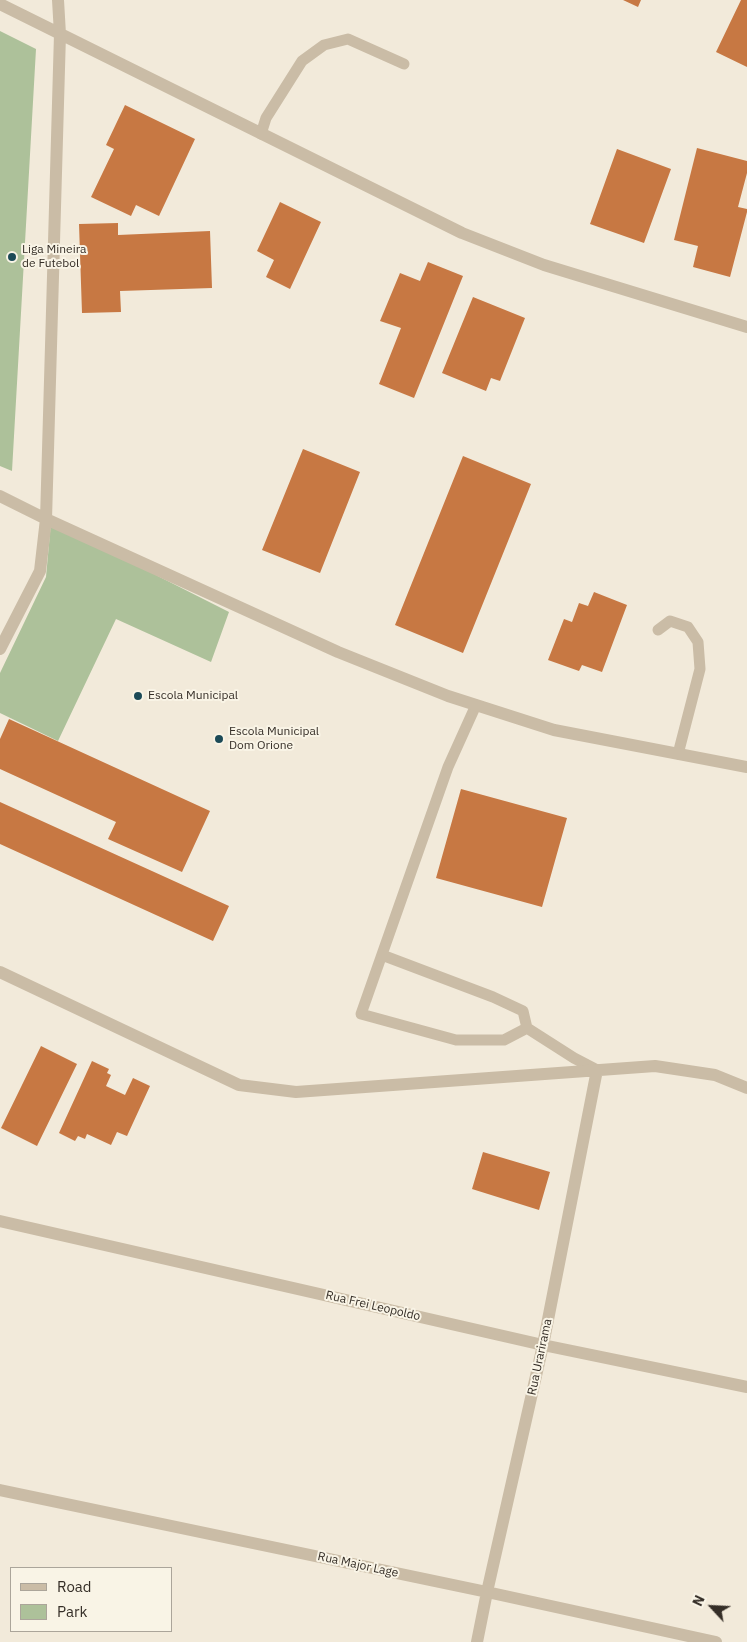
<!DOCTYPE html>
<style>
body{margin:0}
#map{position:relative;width:747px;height:1642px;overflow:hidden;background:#f2eada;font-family:"IBM Plex Sans",sans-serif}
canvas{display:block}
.legend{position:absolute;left:10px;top:1567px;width:162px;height:65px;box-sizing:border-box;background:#f9f4e6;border:1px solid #aba59a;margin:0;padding:6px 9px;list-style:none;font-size:15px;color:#352e27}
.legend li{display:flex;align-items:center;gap:10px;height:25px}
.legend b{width:25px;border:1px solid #aba59a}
.north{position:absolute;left:687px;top:1582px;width:50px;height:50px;-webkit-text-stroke:4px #f9f4e6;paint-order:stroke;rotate:295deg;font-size:14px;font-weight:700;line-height:20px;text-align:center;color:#352e27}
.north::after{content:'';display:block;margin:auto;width:18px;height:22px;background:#352e27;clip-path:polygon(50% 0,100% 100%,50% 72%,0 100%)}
</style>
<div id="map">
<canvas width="747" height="1642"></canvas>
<ul class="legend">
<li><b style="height:6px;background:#cabca6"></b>Road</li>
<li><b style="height:14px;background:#adc19a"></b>Park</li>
</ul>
<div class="north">N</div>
</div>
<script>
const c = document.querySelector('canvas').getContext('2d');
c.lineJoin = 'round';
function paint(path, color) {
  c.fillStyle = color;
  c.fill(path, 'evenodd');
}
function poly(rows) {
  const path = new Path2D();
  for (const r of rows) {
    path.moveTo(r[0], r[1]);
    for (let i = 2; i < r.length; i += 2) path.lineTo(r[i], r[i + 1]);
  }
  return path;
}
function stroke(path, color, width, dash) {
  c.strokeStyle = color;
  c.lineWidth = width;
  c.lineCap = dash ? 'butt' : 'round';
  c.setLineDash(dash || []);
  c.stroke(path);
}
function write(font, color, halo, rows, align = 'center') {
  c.font = font + ' "IBM Plex Sans",sans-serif';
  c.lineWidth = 4;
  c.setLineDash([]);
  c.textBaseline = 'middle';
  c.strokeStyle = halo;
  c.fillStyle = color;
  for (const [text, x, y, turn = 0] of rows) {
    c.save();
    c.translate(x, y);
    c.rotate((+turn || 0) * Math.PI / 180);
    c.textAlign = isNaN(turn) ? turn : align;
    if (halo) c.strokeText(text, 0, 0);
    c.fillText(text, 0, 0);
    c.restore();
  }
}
paint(poly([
 [0,31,36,49,12,471,0,466],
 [51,522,229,612,211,662,116,619,58,741,0,713,0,673,46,577]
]), '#adc19a');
paint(poly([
 [623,0,641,0,638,7],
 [741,0,747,0,747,67,716,52],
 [125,105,195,139,159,216,136,205,131,216,91,197,114,149,106,145],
 [697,148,747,161,747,173,738,207,747,209,747,212,730,277,693,267,698,246,674,240],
 [617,149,671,169,644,243,590,224],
 [280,202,321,222,290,289,266,277,274,260,257,251],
 [118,223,118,235,210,231,212,288,120,291,121,312,82,313,79,224],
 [428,262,463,276,414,398,379,384,401,328,380,321,400,273,420,281],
 [473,297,525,318,500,381,491,378,486,391,442,373],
 [303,449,360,472,320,573,262,550],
 [463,456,531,484,463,653,395,625],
 [594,592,627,605,602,672,582,665,579,671,548,660,564,619,572,622,579,603,588,606],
 [9,719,210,811,182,872,108,839,116,822,0,769,0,739],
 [461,789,567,818,542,907,436,878],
 [0,802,229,906,213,941,0,844],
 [41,1046,77,1064,37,1146,1,1128],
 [92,1061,109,1069,107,1073,111,1075,106,1086,125,1095,133,1078,150,1086,127,1136,117,1132,111,1145,87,1134,85,1139,78,1136,75,1141,59,1133],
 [483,1152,550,1172,539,1210,472,1189]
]), '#c77843');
stroke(poly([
 [261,134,266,118,302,61,324,45,348,39,404,64],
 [658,630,670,621,688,627,698,642,700,669,678,754],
 [476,705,448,767,361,1014,456,1040,504,1040,527,1028],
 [382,955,493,997,523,1011,527,1028,574,1058,597,1070]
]), '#cabca6', 11);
stroke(poly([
 [0,4,462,233,544,265,747,327],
 [0,496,46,519,338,652,448,696,554,730,747,767],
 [0,649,40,571,46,519,60,34,58,0],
 [0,972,239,1085,296,1092,655,1066,715,1075,747,1088],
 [0,1221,543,1345,747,1387],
 [0,1490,487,1592,716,1642],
 [477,1642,487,1592,543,1345,597,1070]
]), '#cabca6', 12);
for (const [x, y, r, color] of [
 [12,257,5,"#1c4a57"],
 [138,696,5,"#1c4a57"],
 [219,739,5,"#1c4a57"]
]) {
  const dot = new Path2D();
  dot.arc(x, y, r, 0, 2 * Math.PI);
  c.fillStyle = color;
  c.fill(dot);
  stroke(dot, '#f9f4e6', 2);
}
write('12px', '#352e27', '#f9f4e6', [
 ["Liga Mineira",22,250],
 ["de Futebol",22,264],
 ["Escola Municipal",148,696],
 ["Escola Municipal",229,732],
 ["Dom Orione",229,746]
], 'left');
write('12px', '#352e27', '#f9f4e6', [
 ["Rua Frei Leopoldo",373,1306,13],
 ["Rua Urarirama",540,1357,-78],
 ["Rua Major Lage",358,1565,12]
]);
</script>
